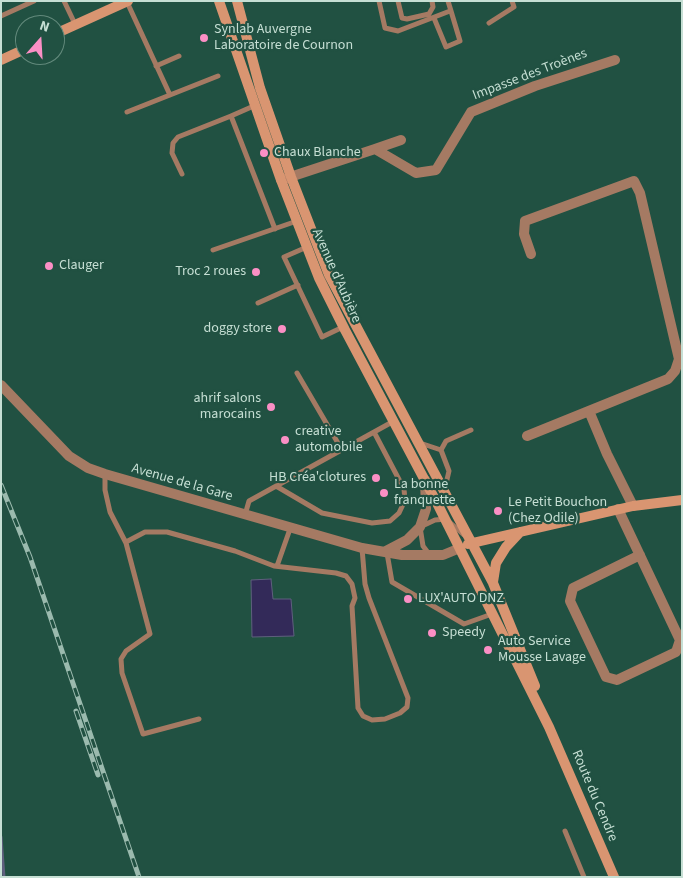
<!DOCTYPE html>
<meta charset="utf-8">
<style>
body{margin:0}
#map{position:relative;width:683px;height:878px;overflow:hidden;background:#215142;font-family:"Source Sans 3",sans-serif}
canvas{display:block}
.frame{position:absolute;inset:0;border:2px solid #c6dfd4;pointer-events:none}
.north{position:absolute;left:15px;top:15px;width:50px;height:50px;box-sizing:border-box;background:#215142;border:1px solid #638a7c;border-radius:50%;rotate:19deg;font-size:14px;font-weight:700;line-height:20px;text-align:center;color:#c6dfd4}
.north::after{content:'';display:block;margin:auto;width:18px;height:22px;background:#fb8fc5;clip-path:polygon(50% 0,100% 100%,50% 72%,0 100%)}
</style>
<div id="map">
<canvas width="683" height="878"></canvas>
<div class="frame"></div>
<div class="north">N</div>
</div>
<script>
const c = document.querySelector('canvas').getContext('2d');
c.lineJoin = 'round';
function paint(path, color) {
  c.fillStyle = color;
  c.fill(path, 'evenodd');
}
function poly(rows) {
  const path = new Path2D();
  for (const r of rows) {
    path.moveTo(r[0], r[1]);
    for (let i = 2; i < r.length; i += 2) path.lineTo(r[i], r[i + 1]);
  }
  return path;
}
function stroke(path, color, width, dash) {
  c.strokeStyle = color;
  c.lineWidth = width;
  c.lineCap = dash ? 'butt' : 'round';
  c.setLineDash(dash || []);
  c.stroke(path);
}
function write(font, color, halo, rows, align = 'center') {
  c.font = font + ' "Source Sans 3",sans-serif';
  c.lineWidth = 4.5;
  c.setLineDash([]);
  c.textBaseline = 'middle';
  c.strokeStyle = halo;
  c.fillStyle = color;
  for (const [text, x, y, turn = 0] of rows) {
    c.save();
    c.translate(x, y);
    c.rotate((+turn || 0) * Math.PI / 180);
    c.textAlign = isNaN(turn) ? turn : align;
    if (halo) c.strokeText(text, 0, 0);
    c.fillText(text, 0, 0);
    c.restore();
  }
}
const water = poly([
 [271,579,273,599,291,599,294,636,252,637,251,580,271,579]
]);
paint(water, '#332a59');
stroke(water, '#5f607e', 1);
stroke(poly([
 [1,837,4,877]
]), '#5f607e', 3);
stroke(poly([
 [64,1,75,24],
 [379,1,385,28,398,31,450,11],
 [398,1,402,18,407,19,429,14,433,7,432,1],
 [127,2,170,95],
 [1,16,34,1],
 [434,18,446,47,460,41,448,1],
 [489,23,514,7,512,1],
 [156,66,179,56],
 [127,112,218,76],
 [231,116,256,105],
 [182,174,172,153,173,143,178,137,231,116,275,229],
 [307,247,284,257,322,337,343,327],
 [213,250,297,221],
 [258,303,298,285],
 [297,373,342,450],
 [420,443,441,450,449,471,445,488],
 [441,450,446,441,471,430],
 [105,475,105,490,110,512,126,543,150,634,126,651,121,659,122,673,143,734,199,719],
 [276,486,322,513,372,523,390,521,399,513,405,500,404,489,374,432],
 [245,515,249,501,394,421],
 [126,542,145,532,167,532,235,551,274,566,336,573,346,576,352,584,355,598,352,606,358,708,363,716,372,720,385,719,400,713,407,707,408,698,369,598,365,584,362,548],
 [387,553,392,582,464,624,492,614],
 [429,554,423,546,420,527,435,520,446,519,464,535],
 [277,566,290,529],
 [565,831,584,877]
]), '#a57a63', 5);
stroke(poly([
 [375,149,401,140],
 [281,180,375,149,416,173,436,170,471,112,535,86,615,60],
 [1,385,69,456,88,468,105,474,362,548,402,555,443,555,460,548],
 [589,411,607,454,633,506],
 [527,436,668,379,675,371,679,359,640,193,634,181,525,221,524,234,531,254],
 [618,509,680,640,676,652,617,680,606,677,570,601,573,588,640,555],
 [386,551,407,540,420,527,426,509,425,480]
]), '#a57a63', 10);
stroke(poly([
 [219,1,281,180,319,278,345,330,439,507,549,727,614,877],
 [237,1,260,88,291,177,329,275,493,583,535,686],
 [55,34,128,1],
 [1,60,25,49],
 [468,544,633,506,682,500],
 [493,582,496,563,506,547,520,532]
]), '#d99571', 10);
const rail = poly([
 [1,485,30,557,139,877],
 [76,711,98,775]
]);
stroke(rail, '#9bbaae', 5);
stroke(rail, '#215142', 3, [9]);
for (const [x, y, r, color] of [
 [204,38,5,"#fb8fc5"],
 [264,153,5,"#fb8fc5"],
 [49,266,5,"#fb8fc5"],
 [256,272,5,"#fb8fc5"],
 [282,329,5,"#fb8fc5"],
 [271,407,5,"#fb8fc5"],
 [285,440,5,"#fb8fc5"],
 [376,478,5,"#fb8fc5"],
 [384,493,5,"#fb8fc5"],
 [498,511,5,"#fb8fc5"],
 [408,599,5,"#fb8fc5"],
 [432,633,5,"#fb8fc5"],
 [488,650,5,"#fb8fc5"]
]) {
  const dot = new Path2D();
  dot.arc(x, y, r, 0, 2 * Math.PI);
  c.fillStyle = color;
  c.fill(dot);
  stroke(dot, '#215142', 2);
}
write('14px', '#c6dfd4', '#215142', [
 ["Synlab Auvergne",214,30],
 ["Laboratoire de Cournon",214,46],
 ["Chaux Blanche",274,153],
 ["Clauger",59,266],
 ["Troc 2 roues",246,272,"right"],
 ["doggy store",272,329,"right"],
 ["ahrif salons",261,399,"right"],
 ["marocains",261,415,"right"],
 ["creative",295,432],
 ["automobile",295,448],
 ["HB Créa'clotures",366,478,"right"],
 ["La bonne",394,485],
 ["franquette",394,501],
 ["Le Petit Bouchon",508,503],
 ["(Chez Odile)",508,519],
 ["LUX'AUTO DNZ",418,599],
 ["Speedy",442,633],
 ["Auto Service",498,642],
 ["Mousse Lavage",498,658]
], 'left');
write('14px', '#c6dfd4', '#215142', [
 ["Impasse des Troènes",530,75,-21],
 ["Avenue d'Aubière",336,276,66],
 ["Avenue de la Gare",182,483,16],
 ["Route du Cendre",594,796,67]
]);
</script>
